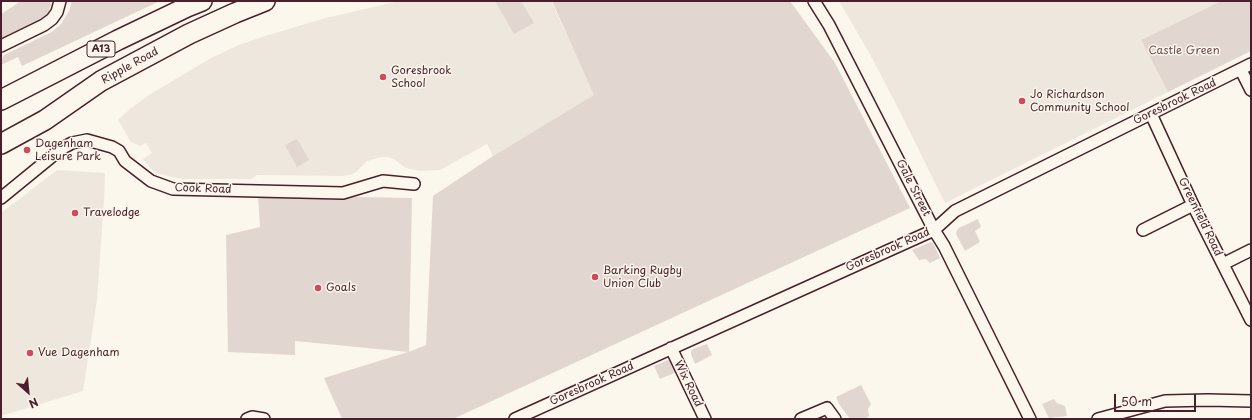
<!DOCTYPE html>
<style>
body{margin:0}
#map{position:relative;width:1252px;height:420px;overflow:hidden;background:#fbf7ec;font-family:"Playpen Sans",sans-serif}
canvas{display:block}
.frame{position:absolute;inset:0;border:2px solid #4a1f2b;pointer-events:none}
.north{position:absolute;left:8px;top:372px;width:40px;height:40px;-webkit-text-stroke:3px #fbf7ec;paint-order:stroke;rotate:153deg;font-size:11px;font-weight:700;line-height:16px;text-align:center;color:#4a1f2b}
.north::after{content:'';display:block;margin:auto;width:14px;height:18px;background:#4a1f2b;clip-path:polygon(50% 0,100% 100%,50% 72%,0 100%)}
.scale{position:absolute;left:1114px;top:394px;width:82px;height:18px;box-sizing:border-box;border:2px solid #4a1f2b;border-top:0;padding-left:5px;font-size:12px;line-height:14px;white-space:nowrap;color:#4a1f2b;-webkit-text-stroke:3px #fbf7ec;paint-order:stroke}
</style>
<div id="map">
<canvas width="1252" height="420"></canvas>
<div class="frame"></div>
<div class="north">N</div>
<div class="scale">50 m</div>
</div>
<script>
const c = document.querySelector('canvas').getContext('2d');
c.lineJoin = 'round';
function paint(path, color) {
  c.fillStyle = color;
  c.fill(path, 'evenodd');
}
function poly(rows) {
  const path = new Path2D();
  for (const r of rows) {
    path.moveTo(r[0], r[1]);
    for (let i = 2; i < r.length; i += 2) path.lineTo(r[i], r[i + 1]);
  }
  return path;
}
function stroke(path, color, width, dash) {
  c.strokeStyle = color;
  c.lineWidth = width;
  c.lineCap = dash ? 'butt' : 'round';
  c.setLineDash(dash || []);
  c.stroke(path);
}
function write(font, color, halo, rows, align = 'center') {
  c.font = font + ' "Playpen Sans",sans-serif';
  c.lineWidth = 3;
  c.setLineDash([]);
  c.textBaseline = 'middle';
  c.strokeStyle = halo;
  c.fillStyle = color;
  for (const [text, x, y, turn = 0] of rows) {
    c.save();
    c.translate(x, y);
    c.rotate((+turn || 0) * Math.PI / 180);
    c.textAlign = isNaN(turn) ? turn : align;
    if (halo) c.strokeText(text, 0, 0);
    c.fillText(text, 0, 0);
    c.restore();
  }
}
paint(poly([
 [399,1,551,1,595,95,493,156,487,144,440,170,420,171,406,168,394,159,388,157,381,157,367,161,356,172,350,175,343,176,256,175,252,179,183,179,172,177,157,173,151,169,143,159,152,153,146,143,140,146,131,142,118,120,130,109,149,95,211,58,239,45,268,35,326,18],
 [839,1,1221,1,1141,40,1168,92,945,203,899,110,872,58],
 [57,170,105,173,104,200,97,300,83,391,1,416,1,213]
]), '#eee7de');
paint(poly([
 [21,1,51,1,51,5,48,13,42,19,1,40,1,14],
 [72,1,160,1,22,66,18,57,1,65,1,61,4,55,52,32,61,24,69,11],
 [495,1,521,1,534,23,514,34],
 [552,1,790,1,835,63,910,208,453,419,342,419,324,378,408,352,295,341,295,355,228,352,226,235,260,227,258,195,412,198,409,352,426,345,433,196,493,156,594,95],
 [1221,1,1251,1,1251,51,1168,92,1141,40],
 [297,139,309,160,297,167,285,145],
 [978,219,981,227,975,231,980,242,965,251,956,234,957,230,959,228],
 [931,242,933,243,940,258,930,263,926,259,919,260,912,250],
 [707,344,712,355,695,364,691,354,691,351,693,349],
 [670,359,679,371,660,379,654,366],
 [861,385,871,404,868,409,869,416,866,419,850,419,839,404,836,397],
 [1054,399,1057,403,1065,406,1067,416,1049,418,1042,404]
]), '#e2d7d0');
const minor = poly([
 [814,1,829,25,934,230,944,246,1030,419],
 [1,46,44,25,52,19,57,12,60,1],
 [1241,70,1251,90],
 [1151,114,1193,205,1251,320],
 [1,198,61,149,72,143,87,140,112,147,119,151,125,161,151,181,173,189,343,193,383,181,414,184],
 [1143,230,1193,205],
 [1223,264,1251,250],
 [671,348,705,419],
 [247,419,252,417,264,419],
 [515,419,934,230,955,211,1251,64],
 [801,419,827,408,835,419],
 [1098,419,1165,401,1208,400,1251,401]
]);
const trunk = poly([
 [1,100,118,40,187,7,202,1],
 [1,144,45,120,101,81,189,34,235,13,265,1]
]);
stroke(minor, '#4a1f2b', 14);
stroke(trunk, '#4a1f2b', 22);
stroke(minor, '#fbf7ec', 11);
stroke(trunk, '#fbf7ec', 19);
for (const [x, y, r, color] of [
 [383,77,4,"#d1495b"],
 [1022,101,4,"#d1495b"],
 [27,150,4,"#d1495b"],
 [75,213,4,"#d1495b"],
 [595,277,4,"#d1495b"],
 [318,288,4,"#d1495b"],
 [30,353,4,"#d1495b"]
]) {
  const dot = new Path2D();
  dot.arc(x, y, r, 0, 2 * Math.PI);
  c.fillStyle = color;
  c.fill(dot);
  stroke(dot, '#fbf7ec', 1.5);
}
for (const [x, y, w] of [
 [101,49,28]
]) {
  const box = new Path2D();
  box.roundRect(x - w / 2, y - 8, w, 16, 3);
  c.fillStyle = '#fbf7ec';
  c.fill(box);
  stroke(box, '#4a1f2b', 1);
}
write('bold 10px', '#4a1f2b', null, [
 ["A13",101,49]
]);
write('11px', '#704d54', '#fbf7ec', [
 ["Castle Green",1184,51]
]);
write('11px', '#4a1f2b', '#fbf7ec', [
 ["Ripple Road",130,66,-29],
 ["Goresbrook Road",1175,102,-26],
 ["Gale Street",913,188,63],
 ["Cook Road",203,189,2],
 ["Greenfield Road",1200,217,64],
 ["Goresbrook Road",888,250,-24],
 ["Goresbrook Road",592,384,-24],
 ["Wix Road",688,384,64]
]);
write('11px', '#4a1f2b', '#fbf7ec', [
 ["Goresbrook",391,71],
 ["School",391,84],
 ["Jo Richardson",1030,95],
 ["Community School",1030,108],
 ["Dagenham",35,144],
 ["Leisure Park",35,157],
 ["Travelodge",83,213],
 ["Barking Rugby",603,271],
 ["Union Club",603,284],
 ["Goals",326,288],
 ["Vue Dagenham",38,353]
], 'left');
</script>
